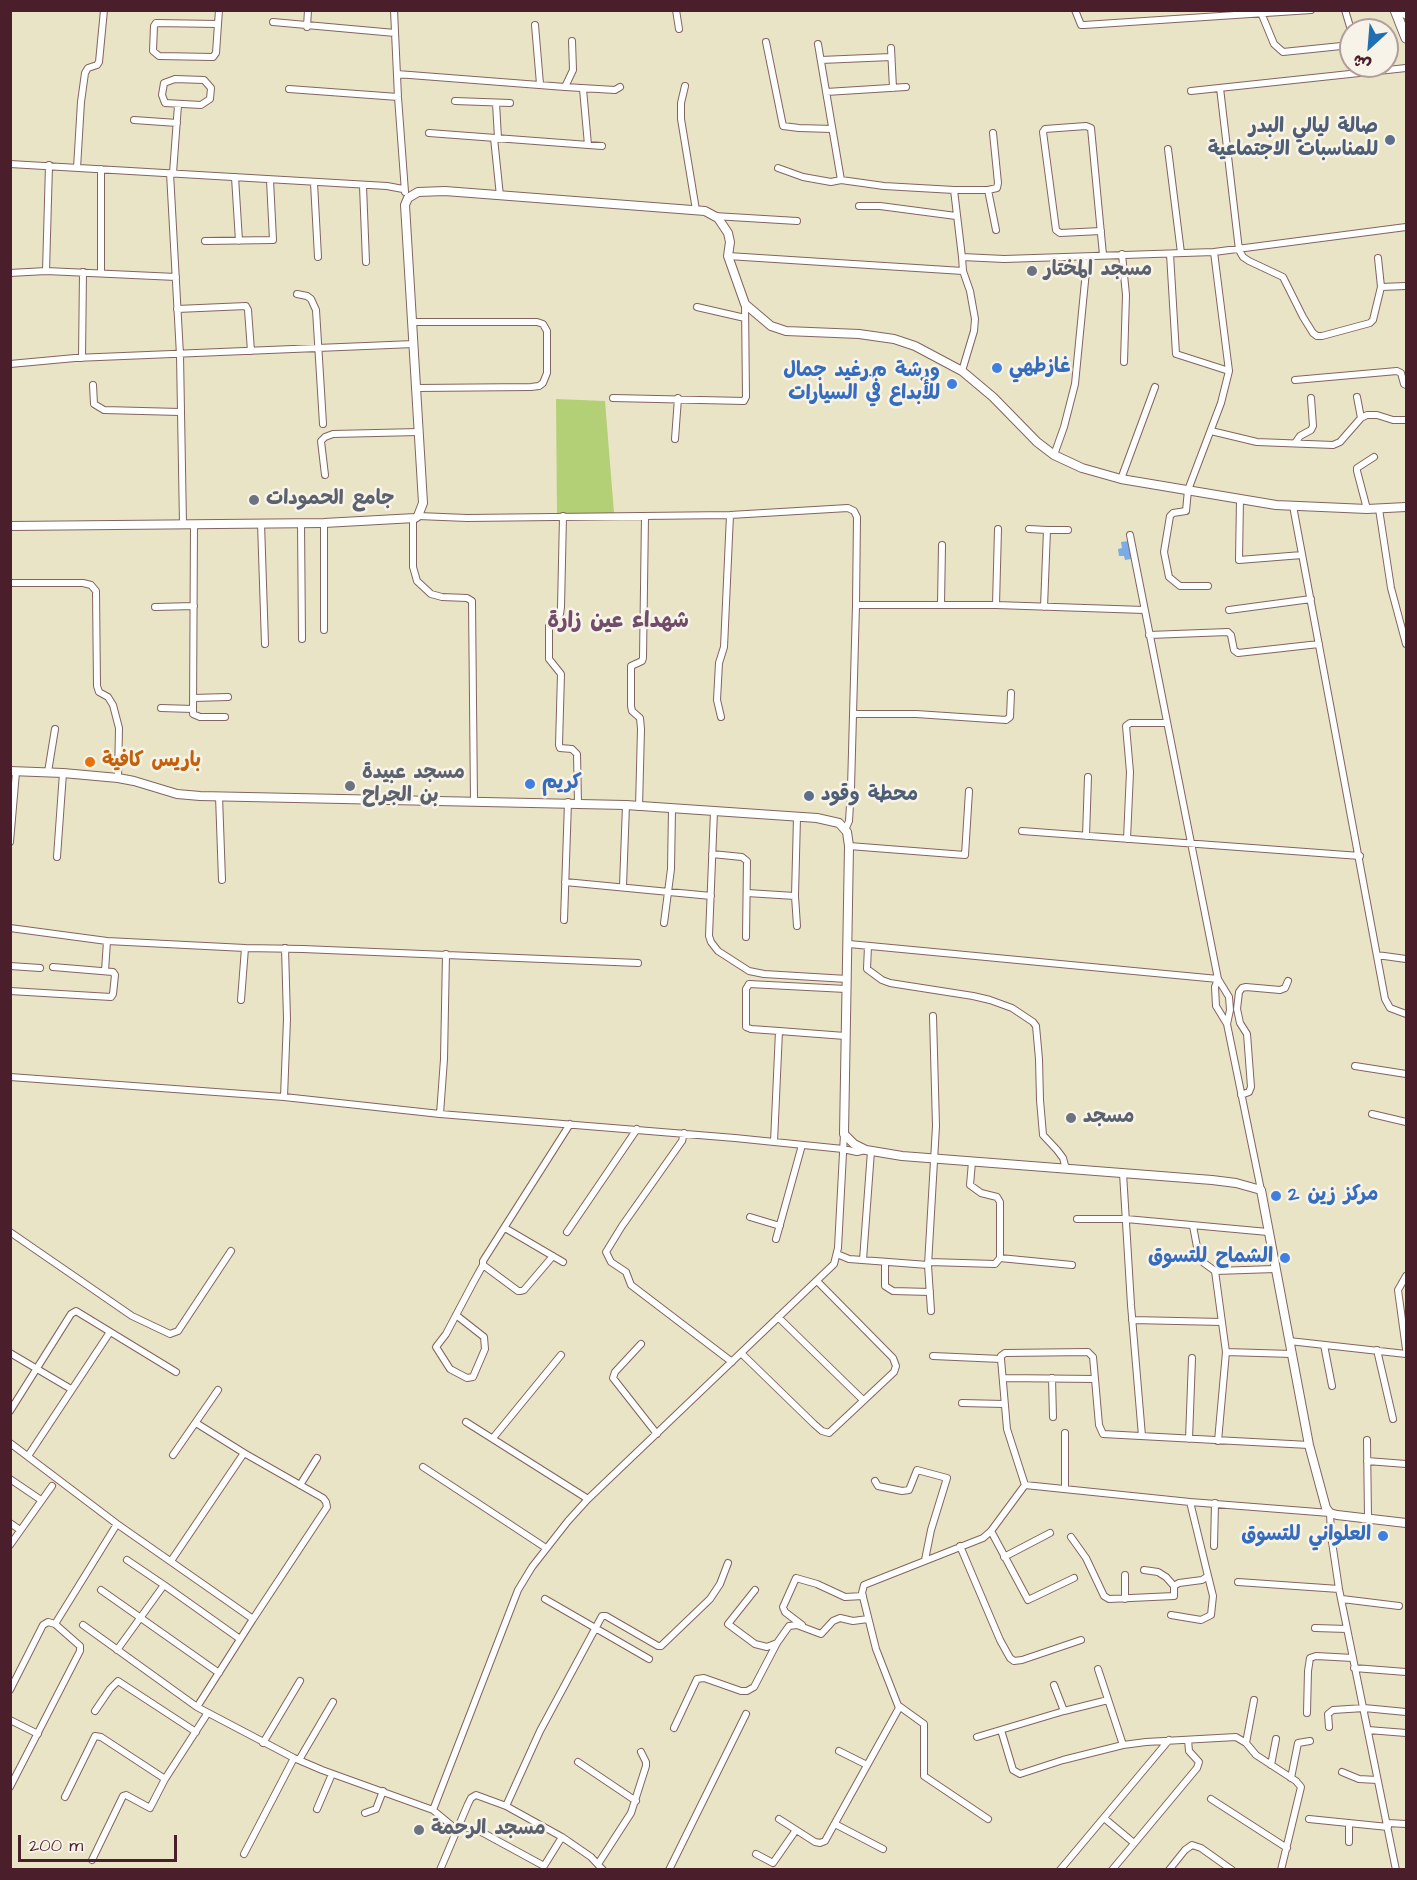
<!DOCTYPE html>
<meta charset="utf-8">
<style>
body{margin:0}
#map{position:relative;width:1417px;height:1880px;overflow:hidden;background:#e9e4c5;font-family:"Architects Daughter","Playpen Sans Arabic",sans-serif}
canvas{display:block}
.frame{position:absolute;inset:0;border:12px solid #4a1f2b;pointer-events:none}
.north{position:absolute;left:1339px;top:18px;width:60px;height:60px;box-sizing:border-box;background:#f7f3e8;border:2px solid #b29e9c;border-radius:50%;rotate:206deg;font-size:16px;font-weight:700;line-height:24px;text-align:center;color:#4a1f2b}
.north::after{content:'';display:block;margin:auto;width:21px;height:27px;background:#1f6fb2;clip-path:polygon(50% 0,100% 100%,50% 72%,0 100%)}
.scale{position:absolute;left:18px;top:1835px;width:159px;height:27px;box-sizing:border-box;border:3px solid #4a1f2b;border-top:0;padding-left:8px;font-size:18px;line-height:21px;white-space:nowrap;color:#4a1f2b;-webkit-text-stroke:4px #f7f3e8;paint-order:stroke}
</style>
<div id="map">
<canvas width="1417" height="1880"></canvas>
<div class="frame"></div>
<div class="north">ش</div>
<div class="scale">200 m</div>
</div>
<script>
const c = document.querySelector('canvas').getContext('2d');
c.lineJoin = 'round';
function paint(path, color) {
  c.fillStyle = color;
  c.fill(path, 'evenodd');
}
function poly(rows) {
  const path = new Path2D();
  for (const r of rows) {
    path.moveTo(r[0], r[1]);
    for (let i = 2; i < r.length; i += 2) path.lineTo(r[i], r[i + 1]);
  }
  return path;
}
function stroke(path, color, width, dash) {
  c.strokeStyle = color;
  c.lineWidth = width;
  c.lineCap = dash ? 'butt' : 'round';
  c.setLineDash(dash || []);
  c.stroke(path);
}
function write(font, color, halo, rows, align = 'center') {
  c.font = font + ' "Architects Daughter","Playpen Sans Arabic",sans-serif';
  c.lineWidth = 5;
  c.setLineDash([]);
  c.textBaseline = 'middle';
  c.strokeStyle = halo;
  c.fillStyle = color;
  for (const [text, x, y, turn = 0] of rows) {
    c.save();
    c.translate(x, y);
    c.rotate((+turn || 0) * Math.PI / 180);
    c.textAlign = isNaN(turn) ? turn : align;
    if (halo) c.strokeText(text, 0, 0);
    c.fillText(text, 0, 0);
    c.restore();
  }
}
paint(poly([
 [556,399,605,401,614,513,557,513]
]), '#b3d076');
paint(poly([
 [1128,541,1131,559,1125,560,1124,556,1119,556,1118,549,1122,548,1121,542]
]), '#7aace6');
const street = poly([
 [394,10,398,97,405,192],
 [676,10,679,29],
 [1075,10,1081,25,1084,25,1311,10],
 [1345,10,1351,30],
 [1262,15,1274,44,1283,52,1351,45],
 [273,22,395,33],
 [218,24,156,23,154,26,153,51,159,56,213,57,216,53,218,24,219,10],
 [535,25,540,84],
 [307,27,308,10],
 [766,42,783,126,799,128,832,129],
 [818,44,841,180,884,186,954,190],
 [891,48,893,88],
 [821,60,891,57],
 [397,74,565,87,573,70,572,41],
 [175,79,204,80,211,88,210,99,201,105,165,103,162,95,164,83,175,79],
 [685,86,681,103,681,119,696,210],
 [565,87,615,90,620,87],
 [1220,88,1239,250,1243,257,1249,261,1283,277,1303,317,1313,333,1317,336,1322,336,1370,323,1373,320,1381,287,1406,286],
 [289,89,398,97],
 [583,89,588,145],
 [1191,91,1406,68],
 [826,92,906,87],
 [455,101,510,103],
 [496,103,498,138],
 [134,120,177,123],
 [429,133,602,146],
 [494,138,500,196],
 [1168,149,1181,253],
 [10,164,387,186,403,189],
 [77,168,81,102,85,73,88,68,97,65,99,62,104,10],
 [778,168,803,177,831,182,841,180],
 [170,173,180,355,183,524],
 [173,173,178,105],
 [235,177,239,241],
 [314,183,318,257],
 [363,186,366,262],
 [988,190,996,230],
 [859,206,880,206,956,216],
 [714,216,797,221],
 [1101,231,1060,233,1056,230,1043,132,1045,129,1086,126,1091,128,1103,255],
 [205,241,273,240,270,180],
 [1122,254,1126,295,1124,362],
 [1170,254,1176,354,1229,371],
 [728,256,963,271],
 [962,257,954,190,988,190,997,188,998,183,993,133],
 [1378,258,1381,287],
 [46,271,49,165],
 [10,273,46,271,176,277],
 [101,273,101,169],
 [297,294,307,296,311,299,316,310,323,424],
 [697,307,745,318],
 [177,309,246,306,248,310,251,351],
 [413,322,537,322,543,324,547,331,547,373,543,383,539,386,531,387,417,388],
 [82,358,83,272],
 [10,364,75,358,414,344],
 [962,371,974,331,975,319,970,291,963,271,962,257,1004,259,1214,252,1406,227],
 [1295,380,1397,371,1401,373,1404,384,1406,385],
 [93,385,94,404,104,410,180,412],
 [1357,397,1361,418],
 [613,398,744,401,746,397,745,304],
 [1211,431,1257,442,1333,445,1340,442,1361,418,1367,415,1377,415,1393,420,1406,420],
 [675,439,678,398],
 [1295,443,1300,436,1311,430,1313,426,1311,398],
 [1054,455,1064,427,1075,384,1086,271,1083,257],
 [325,475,321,441,325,437,333,434,419,432],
 [1121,479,1155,387],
 [1240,499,1239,560,1302,555],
 [1293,506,1385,999,1390,1008,1406,1014],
 [1367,509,1357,471,1357,468,1374,457],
 [1379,509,1391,588,1406,644],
 [418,516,467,518,730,515,848,508,854,511,857,517,856,605,851,788,849,821,845,830],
 [563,516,561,607,560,614,549,626,549,659,561,674,559,745,560,748,572,749,577,754,578,803],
 [413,518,413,567,417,581,431,594,442,597,467,598,472,601,474,801],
 [261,523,265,644],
 [301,523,302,639],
 [324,523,324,630],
 [194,524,193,714,200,717,225,717],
 [1029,529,1047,530],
 [1130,535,1218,979,1229,997,1230,1010,1227,1024,1261,1190],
 [10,583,83,583,91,585,96,591,97,686,99,692,108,697,113,705,119,728,118,778],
 [1208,586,1180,586,1175,582,1169,577,1164,552,1170,516,1173,513,1186,511,1188,490,1221,403,1229,371,1214,252],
 [856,605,996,605,1144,610],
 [941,605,942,545],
 [996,605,998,529],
 [155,607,194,606],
 [1044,607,1047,530,1068,530],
 [1229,610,1311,599],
 [1149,635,1228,632,1231,635,1234,650,1238,653,1319,644],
 [193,698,228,697],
 [161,708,193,709],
 [853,714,916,714,1006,720,1010,717,1011,693],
 [721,717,717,700,719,663,724,647,730,515],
 [48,772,55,729],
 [219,796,222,880],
 [639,807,641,729,640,718,632,711,631,706,631,666,642,661,643,658,645,516],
 [714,811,709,936,711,942,718,951,749,971,764,974,847,979],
 [1022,831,1360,856],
 [1086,836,1088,777],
 [1127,839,1130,772,1126,726,1130,723,1167,723],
 [10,842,16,772],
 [849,846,965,855,969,791],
 [712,854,742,857,747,861,746,937],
 [57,857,63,773],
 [565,882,711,896],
 [623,886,626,805],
 [747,893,795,896],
 [564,920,568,802],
 [664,923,671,869,672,809],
 [797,926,795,896,797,817],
 [10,928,107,941,245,948,303,949,638,963],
 [849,944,1218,979],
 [868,946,867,969,882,980,890,983,973,996,990,1000,1012,1008,1033,1022,1036,1026,1039,1059,1040,1100,1043,1135,1057,1150,1063,1158,1066,1169],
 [1377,955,1406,959],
 [10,966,40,968],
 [105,971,107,941],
 [1218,979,1215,987,1216,1006,1227,1024],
 [10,991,111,997,113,994,115,975,113,972,53,967],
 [241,1000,245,948],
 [779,1031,751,1029,746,1027,746,989,749,984,846,989],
 [1355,1066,1406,1074],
 [10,1077,284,1097,440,1114,735,1138,843,1149,857,1152,866,1150],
 [1241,1095,1249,1092,1251,1087,1247,1034,1240,1023,1237,1009,1239,992,1242,988,1246,987,1280,990,1285,988,1288,981],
 [284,1097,287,1019,285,948],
 [440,1114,444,1059,446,954],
 [1372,1114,1406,1122],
 [684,1133,682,1141,622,1226,606,1252,611,1262,626,1272,631,1285,732,1362],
 [774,1142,779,1031,845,1036],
 [1123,1173,1131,1305,1142,1436],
 [750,1217,780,1226],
 [1077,1219,1126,1219,1268,1232],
 [1193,1226,1197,1247,1204,1263,1215,1271],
 [505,1228,563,1262],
 [10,1232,132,1316,170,1334,178,1331,231,1251],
 [567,1232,637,1129],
 [776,1239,802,1145],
 [837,1254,849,1259,928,1265],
 [1000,1258,1072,1265],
 [863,1260,871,1151],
 [885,1262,885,1286,893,1291,930,1292],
 [930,1262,995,1264,1000,1258,1000,1202,997,1197,981,1193,970,1185,972,1162],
 [483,1265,518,1291,521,1291,524,1290,553,1256],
 [1406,1276,1398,1290,1406,1349],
 [931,1311,928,1265,936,1126,933,1016],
 [456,1315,484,1337,485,1349,473,1377,467,1378,450,1369,436,1347,446,1334,473,1283,483,1265,483,1261,570,1124],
 [778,1317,863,1400],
 [1132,1320,1222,1322],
 [1289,1341,1406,1354],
 [641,1344,615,1372,613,1378,657,1434],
 [1324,1345,1332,1386],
 [1377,1350,1393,1419],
 [1226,1352,1215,1271,1275,1269],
 [10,1353,71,1389],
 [741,1353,814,1424,822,1431,829,1433,894,1372,896,1366,893,1358,817,1281],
 [1001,1359,1001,1356,1005,1353,1088,1352,1093,1357,1095,1379],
 [1003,1378,1095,1379,1099,1425,1103,1434,1309,1445],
 [1052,1378,1053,1417],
 [962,1403,1004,1404],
 [10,1411,71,1314,76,1311,176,1372],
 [466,1422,588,1499],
 [196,1423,244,1453],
 [493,1438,561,1355],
 [1189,1439,1192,1358],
 [1367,1440,1368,1518],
 [1218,1441,1226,1352,1292,1354],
 [10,1443,117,1524,253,1619,197,1707,294,1758,322,1770,433,1810,457,1830],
 [173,1455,218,1390],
 [28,1456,110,1332],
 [1367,1461,1406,1464],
 [423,1467,546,1548],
 [10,1479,41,1500],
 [875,1481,878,1486,902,1491,909,1490,917,1470,947,1478,931,1530,925,1560],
 [300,1485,317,1458],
 [1025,1485,1190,1502,1330,1513,1331,1535,1339,1589,1396,1870],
 [1065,1489,1065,1433],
 [10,1523,20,1530],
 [991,1531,1028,1600,1074,1578],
 [1071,1537,1086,1558,1104,1596,1109,1599,1174,1596,1174,1586,1166,1577,1158,1572,1144,1570],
 [10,1545,52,1486],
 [960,1546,1000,1640,1010,1658,1014,1661,1022,1660,1081,1640],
 [1214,1546,1215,1503],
 [1004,1557,1050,1533],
 [127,1560,164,1585],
 [171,1561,244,1453,323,1498,326,1502,327,1507,253,1619],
 [1238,1582,1339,1589],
 [1174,1586,1179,1583,1202,1580,1208,1576,1190,1502],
 [101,1590,219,1673],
 [755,1590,728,1624,755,1644,767,1647,777,1643],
 [545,1599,649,1659],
 [1125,1599,1125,1575],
 [1342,1599,1399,1606],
 [1171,1615,1201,1620,1211,1615,1213,1596,1208,1576],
 [83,1625,197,1707],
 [802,1625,785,1612,783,1607,796,1578,817,1584,845,1597,863,1596],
 [1315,1628,1347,1629],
 [117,1650,164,1585,240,1639],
 [1354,1668,1406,1672],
 [1098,1669,1123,1745],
 [1054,1685,1064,1711],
 [10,1690,43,1625,48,1622,55,1624,117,1524],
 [899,1706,924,1724,924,1776,988,1819],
 [95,1711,110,1689,118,1681,196,1732],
 [1307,1713,1308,1671,1310,1658,1316,1656,1353,1658],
 [10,1720,38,1734],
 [1329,1727,1328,1714,1333,1710,1364,1708,1406,1712],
 [674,1728,697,1679,704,1678,741,1691,747,1691,754,1687,777,1643,789,1626,797,1625,821,1634,833,1621,840,1618,853,1621,868,1619],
 [1001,1730,1013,1770,1020,1774,1063,1760,1123,1745,1146,1742,1236,1737,1246,1743,1256,1755,1296,1781,1301,1787,1281,1870],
 [1368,1730,1406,1733],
 [977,1737,1064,1711,1108,1700],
 [263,1743,300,1681],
 [1246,1743,1254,1700],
 [839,1751,867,1765],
 [299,1760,333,1702],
 [578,1762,636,1801],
 [1271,1765,1276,1739],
 [1342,1772,1359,1779,1377,1780],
 [1291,1778,1298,1743,1310,1741],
 [10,1787,80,1651,80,1646,55,1624],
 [65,1797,95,1736,101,1737,165,1779,207,1714],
 [1211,1799,1287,1848],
 [506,1806,540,1731,602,1616,606,1616,658,1646,661,1646,710,1599,720,1584,728,1563],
 [317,1809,332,1774],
 [433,1810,518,1590,532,1567,568,1521,588,1499,834,1264,838,1248,844,1134],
 [365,1813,376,1809,383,1791],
 [1104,1818,1134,1843],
 [779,1819,815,1842,820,1843,825,1841,899,1708,876,1649,862,1593,864,1585,983,1538,991,1531,1025,1485,1007,1429,1001,1359,933,1356],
 [1309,1819,1388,1827],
 [1349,1823,1349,1842],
 [1387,1823,1406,1824],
 [835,1824,883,1849],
 [466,1828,476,1829,544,1866,562,1837],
 [244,1854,294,1758],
 [756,1854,773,1863,796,1830],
 [92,1860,123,1796,126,1795,150,1808,165,1779],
 [598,1864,631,1813,646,1766,646,1762,641,1752],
 [440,1870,468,1804,471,1798,476,1795,506,1806,562,1837,591,1857,603,1870],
 [669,1870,746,1714],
 [1060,1870,1169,1740],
 [1112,1870,1197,1768,1199,1762,1189,1751,1188,1740],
 [1169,1870,1185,1850,1192,1845,1201,1848,1232,1870]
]);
const secondary = poly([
 [10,526,324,523,415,518,418,516,423,503,405,205,408,198,418,192,445,191,705,211,718,218,728,233,730,242,728,256,745,304,771,326,786,331,859,334,894,339,915,346,962,371,993,397,1037,442,1054,455,1082,468,1121,479,1276,505,1367,509,1406,507],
 [10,771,63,773,118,778,134,781,177,794,200,796,626,805,817,818,839,823,847,832,849,846,844,1134,854,1144,866,1150,902,1156,1212,1180,1236,1183,1261,1190,1309,1445,1326,1508,1330,1513,1337,1515,1406,1523]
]);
const primary = poly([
 [1395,10,1406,38],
 [1405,10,1406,14]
]);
stroke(street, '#826461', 8);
stroke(secondary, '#826461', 10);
stroke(primary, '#826461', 11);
stroke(street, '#fff', 6);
stroke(secondary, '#fff', 8);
stroke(primary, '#fff', 9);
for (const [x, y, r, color] of [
 [1390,140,6,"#5c6f8a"],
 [1032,271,6,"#6b7280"],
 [997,368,6,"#3f7fe0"],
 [952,384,6,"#3f7fe0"],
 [254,500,6,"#6b7280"],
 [90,762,6,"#e8710a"],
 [530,784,6,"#3f7fe0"],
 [350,786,6,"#6b7280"],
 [809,796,6,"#5c6f8a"],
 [1071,1118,6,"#6b7280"],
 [1276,1196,6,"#3f7fe0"],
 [1285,1258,6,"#3f7fe0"],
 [1383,1536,6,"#3f7fe0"],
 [419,1830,6,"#6b7280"]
]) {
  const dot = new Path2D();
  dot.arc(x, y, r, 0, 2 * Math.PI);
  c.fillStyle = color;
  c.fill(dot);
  stroke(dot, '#f7f3e8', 2);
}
write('bold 20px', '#4e5e75', '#f7f3e8', [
 ["صالة ليالي البدر",1378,128],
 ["للمناسبات الاجتماعية",1378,151],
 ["محطة وقود",821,796,"left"]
], 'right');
write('bold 20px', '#5b616d', '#f7f3e8', [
 ["مسجد المختار",1044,271],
 ["جامع الحمودات",266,500],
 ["مسجد عبيدة",362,774],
 ["بن الجراح",362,797],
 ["مسجد",1083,1118],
 ["مسجد الرحمة",431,1830]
], 'left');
write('bold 20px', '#366cbe', '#f7f3e8', [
 ["غازطهي",1009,368],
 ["ورشة م.رغيد جمال",940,372,"right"],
 ["للأبداع في السيارات",940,395,"right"],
 ["كريم",542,784],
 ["مركز زين 2",1288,1196],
 ["الشماح للتسوق",1273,1258,"right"],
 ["العلواني للتسوق",1371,1536,"right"]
], 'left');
write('bold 20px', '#c56008', '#f7f3e8', [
 ["باريس كافية",102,762]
], 'left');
write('bold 22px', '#704d69', '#f7f3e8', [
 ["شهداء عين زارة",618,622]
]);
</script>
